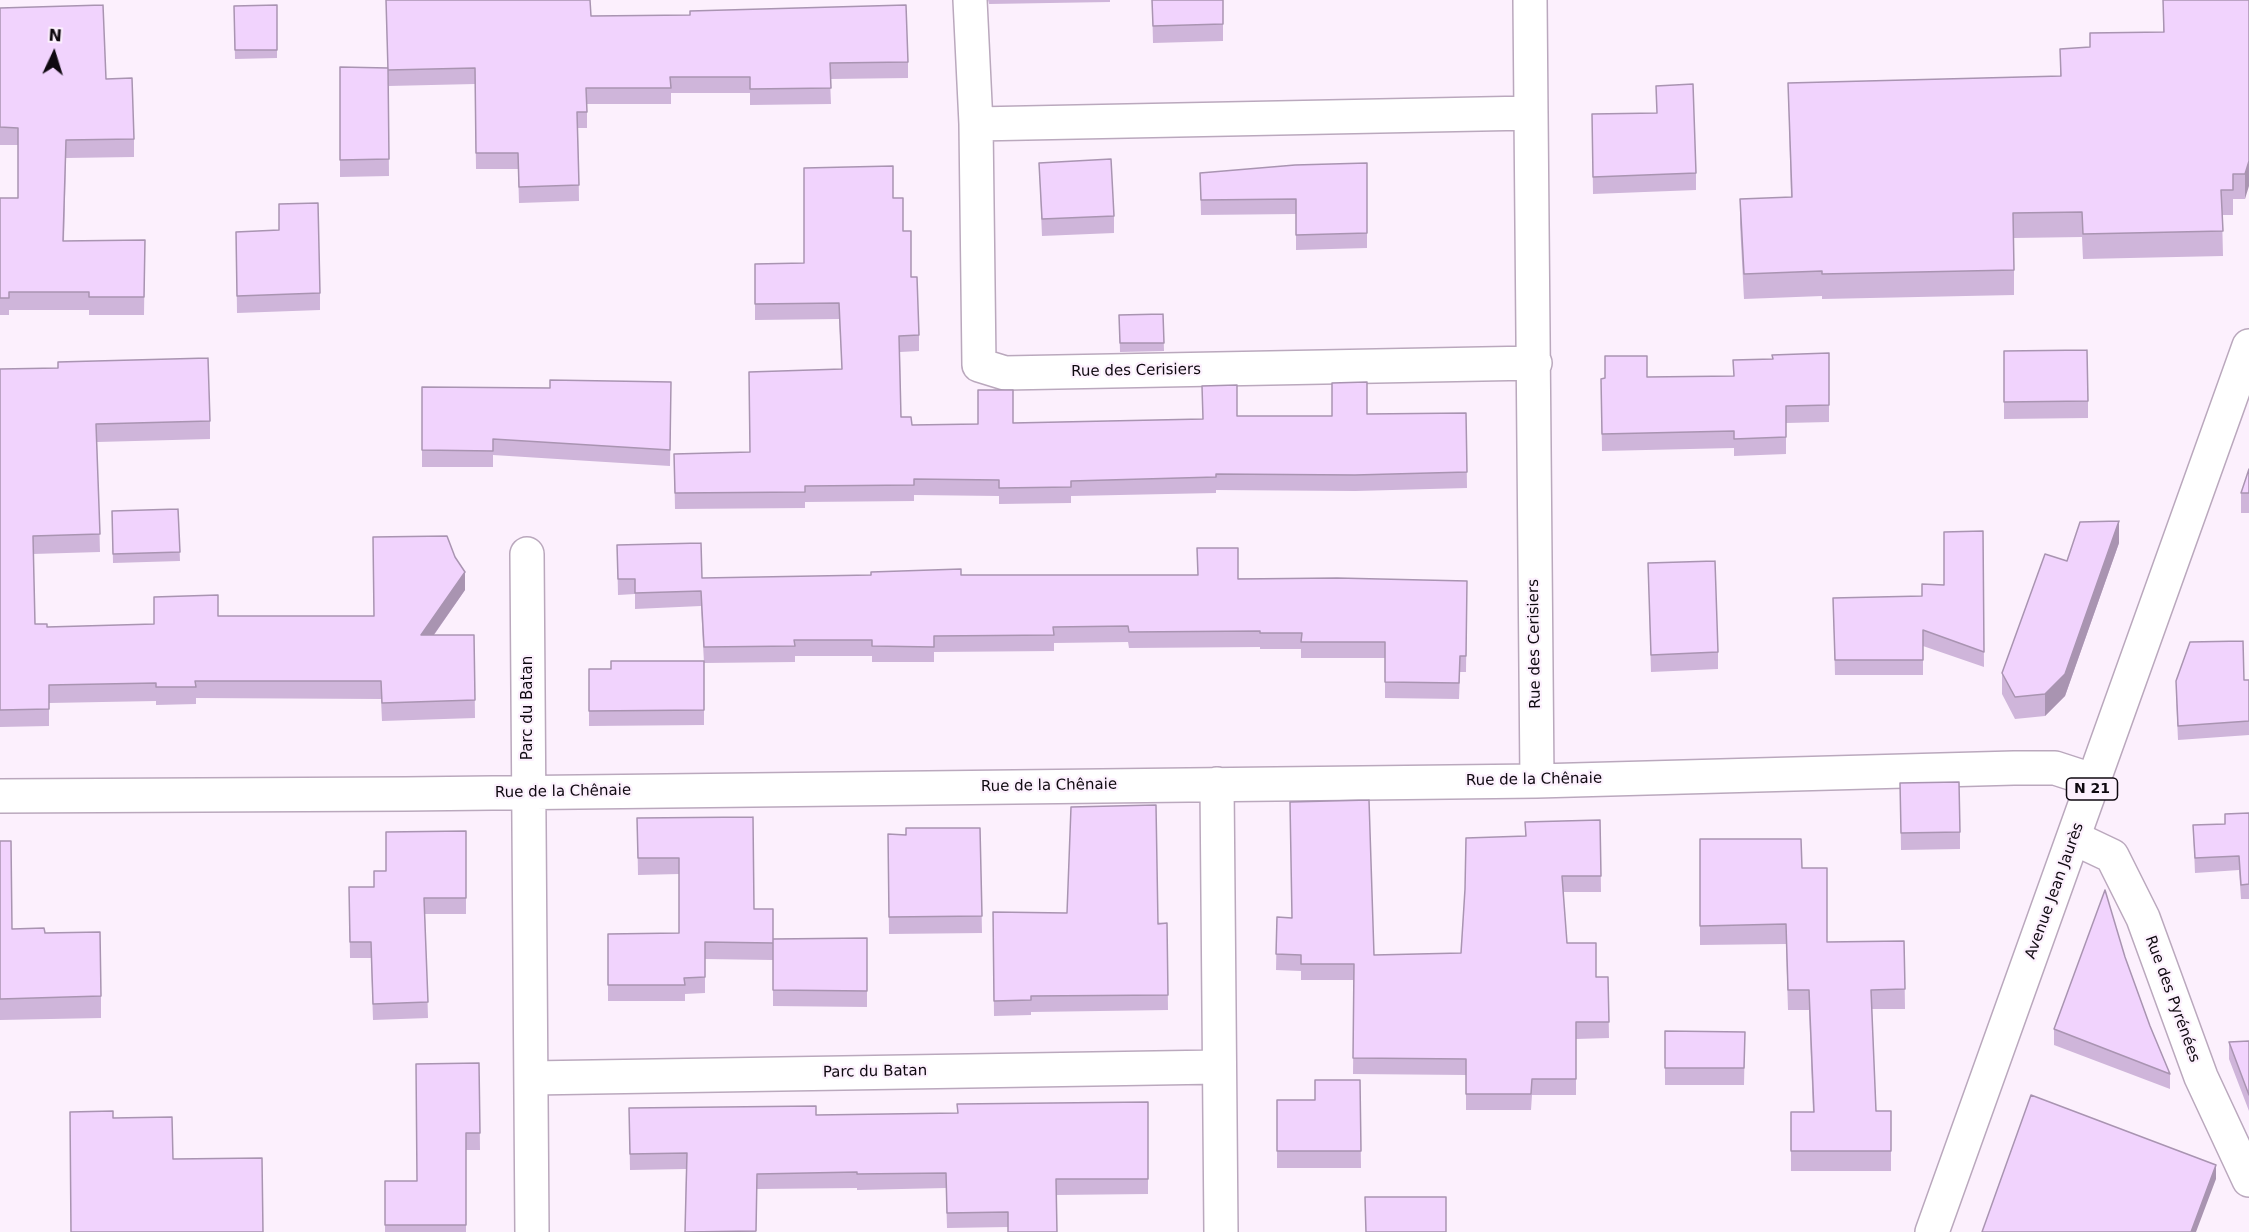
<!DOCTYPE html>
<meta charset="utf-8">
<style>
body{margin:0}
#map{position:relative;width:2249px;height:1232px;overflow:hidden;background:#fcf0fd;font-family:"DejaVu Sans",sans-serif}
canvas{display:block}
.north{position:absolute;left:24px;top:24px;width:60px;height:60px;-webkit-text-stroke:4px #fcf0fd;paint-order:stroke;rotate:4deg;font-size:16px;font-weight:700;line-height:24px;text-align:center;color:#0f0910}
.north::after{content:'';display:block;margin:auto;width:21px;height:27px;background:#0f0910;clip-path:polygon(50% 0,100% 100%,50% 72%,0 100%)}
</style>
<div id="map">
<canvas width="2249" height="1232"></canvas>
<div class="north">N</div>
</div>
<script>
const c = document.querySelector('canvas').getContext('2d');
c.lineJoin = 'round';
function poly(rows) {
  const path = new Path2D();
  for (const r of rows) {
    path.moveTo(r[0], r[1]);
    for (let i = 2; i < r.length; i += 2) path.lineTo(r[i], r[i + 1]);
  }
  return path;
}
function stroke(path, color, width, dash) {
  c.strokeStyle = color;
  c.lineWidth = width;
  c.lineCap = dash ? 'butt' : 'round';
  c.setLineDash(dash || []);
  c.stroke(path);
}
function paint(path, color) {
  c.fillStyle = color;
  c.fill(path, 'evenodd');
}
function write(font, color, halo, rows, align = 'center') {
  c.font = font + ' "DejaVu Sans",sans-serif';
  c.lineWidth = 4.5;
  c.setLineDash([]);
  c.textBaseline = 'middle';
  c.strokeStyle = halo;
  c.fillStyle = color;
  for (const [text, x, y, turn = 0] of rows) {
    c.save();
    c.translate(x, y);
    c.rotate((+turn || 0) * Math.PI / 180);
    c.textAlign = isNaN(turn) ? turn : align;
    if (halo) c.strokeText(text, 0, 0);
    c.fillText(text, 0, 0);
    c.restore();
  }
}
const minor = poly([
 [970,0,976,124,1531,113,1530,0],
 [1531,113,1537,781],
 [976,124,979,365,1005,373,1535,363],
 [527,554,532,1232],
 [1217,784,1221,1232],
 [0,796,405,794,1537,781,2014,768,2055,768,2095,781],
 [2074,838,2112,856,2143,918,2201,1077,2249,1180],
 [531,1078,1218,1067]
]);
const major = poly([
 [1932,1232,2249,346]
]);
stroke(minor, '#baa8bd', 36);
stroke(major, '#baa8bd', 36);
stroke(minor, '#fff', 33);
stroke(major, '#fff', 33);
paint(poly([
 [386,0,591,16,908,62,908,78,830,79,831,104,750,105,750,93,671,93,671,104,587,104,587,128,578,128,579,201,519,203,518,169,476,169,475,84,388,86],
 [988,0,1110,0,1110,2,989,4],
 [1152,0,1223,0,1223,41,1153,43],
 [2163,0,2249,0,2245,199,2233,199,2233,215,2222,215,2223,256,2083,259,2082,237,2014,238,2014,295,1822,299,1822,296,1744,299,1740,224,1740,199,1791,197,1788,83,2060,76,2060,49,2090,47,2090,33,2163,32],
 [277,5,277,58,235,59,234,6],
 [0,8,106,79,134,139,134,157,66,158,64,241,145,240,144,315,89,315,89,310,9,310,9,315,0,315,0,198,18,198,18,145,0,145],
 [340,67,388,68,389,176,340,177],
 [1592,114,1696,173,1696,190,1593,194],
 [1039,163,1114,216,1114,233,1042,236],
 [1367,163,1367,248,1296,250,1296,214,1201,215,1200,173],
 [893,198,903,231,911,277,919,335,919,351,900,352,901,417,912,425,1202,419,1237,416,1332,416,1367,414,1466,413,1467,488,1355,491,1216,490,1216,493,1071,496,1071,503,999,504,999,496,914,495,914,501,805,502,805,508,675,509,674,454,750,452,842,369,839,319,755,320,755,264,804,263],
 [279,230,320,293,320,310,237,313,236,232],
 [1163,314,1164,351,1120,352,1119,315],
 [2004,351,2088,401,2088,418,2004,419],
 [1829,353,1829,422,1786,423,1786,454,1734,456,1734,448,1602,451,1601,396,1647,377,1733,376,1772,359],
 [0,369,210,421,210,439,97,442,100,552,33,554,35,624,47,627,154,624,154,597,218,616,374,616,465,590,434,635,474,635,475,718,382,721,381,699,196,698,196,704,156,705,156,701,49,703,49,726,0,727],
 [422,387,671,399,670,466,493,455,493,467,422,467],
 [2249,469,2249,513,2241,513,2241,493],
 [178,509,180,561,113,563,112,511],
 [1983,531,1984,667,1923,646,1923,675,1835,675,1833,598,1922,596,1944,585],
 [2119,543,2065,696,2045,716,2015,719,2002,694,2002,673,2067,561],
 [617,545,702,578,961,575,1467,581,1466,672,1460,672,1459,699,1385,698,1385,658,1301,658,1301,649,1260,649,1260,647,1129,648,1128,642,1054,643,1054,651,934,652,934,662,872,662,872,656,795,656,795,662,704,663,701,606,635,609,635,594,618,595],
 [1648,563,1718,652,1718,669,1651,672],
 [704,661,704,725,589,726,589,669,611,669],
 [2249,680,2249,735,2178,740,2176,695],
 [1900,783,1960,832,1960,849,1901,850],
 [2249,813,2249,899,2241,899,2239,870,2195,873,2193,825,2225,824],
 [637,818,754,909,773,939,867,938,867,1007,773,1006,773,940,773,960,705,959,705,993,685,994,685,1001,608,1001,608,934,679,933,679,874,638,875],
 [1600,820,1601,892,1563,892,1567,943,1596,977,1608,977,1609,1038,1576,1039,1576,1095,1532,1095,1531,1110,1466,1110,1466,1075,1353,1074,1354,980,1301,980,1301,971,1276,970,1277,917,1374,955,1461,953,1525,836,1525,822],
 [980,828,982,933,889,934,888,834,906,835],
 [466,831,466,914,425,914,428,1018,373,1020,371,958,350,958,349,887,374,887,386,871],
 [1700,839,1802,868,1827,942,1904,941,1905,1009,1872,1009,1876,1111,1891,1111,1891,1171,1791,1171,1791,1112,1813,1112,1809,1010,1788,1010,1786,944,1700,945],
 [0,841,12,929,45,933,101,996,101,1018,0,1020],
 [993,912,1167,923,1168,1010,1031,1012,1031,1015,994,1016],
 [2125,957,2150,1026,2170,1074,2170,1089,2054,1045,2054,1029],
 [1665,1031,1745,1032,1744,1085,1665,1085],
 [2249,1041,2249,1111,2229,1059,2229,1042],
 [479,1063,480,1150,466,1150,466,1232,385,1232,385,1181,417,1181],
 [1360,1080,1361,1168,1277,1168,1277,1100,1315,1100],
 [1148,1102,1148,1194,1056,1195,1008,1227,947,1228,946,1188,857,1190,857,1188,757,1189,756,1232,685,1232,686,1169,630,1170,629,1108,816,1115,957,1113]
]), '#cfb5da');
paint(poly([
 [2249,161,2249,186,2245,199,2245,174],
 [2119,521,2119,543,2065,696,2045,716,2045,694],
 [465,572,465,590,421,653,421,635],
 [2216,1165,2216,1179,2196,1232,2191,1232]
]), '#a994b1');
const building = poly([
 [386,0,590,0,591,16,690,15,690,11,906,5,908,62,830,63,831,88,750,89,750,77,670,77,671,88,586,88,587,112,577,112,579,185,519,187,518,153,476,153,475,68,388,70,386,0],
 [1152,0,1223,0,1223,24,1153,26,1152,0],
 [2163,0,2249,0,2249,161,2245,174,2233,174,2233,190,2221,190,2223,231,2083,234,2082,212,2013,213,2014,270,1822,274,1822,271,1744,274,1740,199,1792,197,1788,83,2061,76,2060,49,2090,47,2090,33,2164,32,2163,0],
 [103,5,106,79,132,78,134,139,66,140,63,241,145,240,144,297,89,297,89,292,9,292,9,298,0,298,0,198,18,198,18,128,0,127,0,8,103,5],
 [277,5,277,50,235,50,234,6,277,5],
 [340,67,388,68,389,159,340,160,340,67],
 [1693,84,1696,173,1593,177,1592,114,1657,113,1656,86,1693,84],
 [1111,159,1114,216,1042,219,1039,163,1111,159],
 [1367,163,1367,233,1296,235,1296,199,1201,200,1200,173,1295,165,1367,163],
 [893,166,893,198,903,198,903,231,911,231,911,277,917,277,919,335,899,336,901,417,911,417,912,425,978,424,978,390,1013,390,1013,423,1203,419,1202,386,1237,385,1237,416,1332,416,1332,383,1367,382,1367,414,1466,413,1467,472,1355,475,1216,474,1216,477,1071,481,1071,487,999,488,999,480,914,479,914,485,805,486,805,492,675,493,674,454,750,452,749,372,842,369,839,303,755,304,755,264,804,263,804,168,893,166],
 [318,203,320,293,237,296,236,232,279,230,279,204,318,203],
 [1163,314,1164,343,1120,343,1119,315,1163,314],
 [2087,350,2088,401,2004,402,2004,351,2087,350],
 [1829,353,1829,405,1786,406,1786,437,1734,439,1734,431,1602,434,1601,379,1605,378,1605,356,1647,356,1647,377,1734,376,1733,360,1773,359,1772,355,1829,353],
 [208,358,210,421,96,424,100,534,33,536,35,624,47,624,47,627,154,624,154,597,218,595,218,616,374,616,373,537,447,536,455,557,465,572,421,635,474,635,475,700,382,703,381,681,195,681,196,687,156,687,156,683,49,685,49,709,0,710,0,369,58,368,58,362,208,358],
 [550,380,671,382,670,450,493,439,493,451,422,450,422,387,550,388,550,380],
 [2249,469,2249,493,2241,493,2249,469],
 [178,509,180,552,113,554,112,511,178,509],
 [2119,521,2065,674,2045,694,2015,697,2002,673,2045,554,2067,561,2080,522,2119,521],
 [1983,531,1984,652,1923,630,1923,660,1835,660,1833,598,1922,596,1922,584,1944,585,1944,532,1983,531],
 [701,543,702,578,871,575,871,572,961,569,961,575,1198,575,1197,548,1238,548,1238,579,1337,578,1467,581,1466,656,1460,656,1459,683,1385,682,1385,642,1301,642,1302,633,1260,633,1260,631,1129,632,1128,626,1053,627,1054,635,934,636,934,647,872,646,872,640,794,640,795,646,704,647,701,591,635,593,635,579,618,579,617,545,701,543],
 [1715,561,1718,652,1651,655,1648,563,1715,561],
 [2243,641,2244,680,2249,680,2249,721,2178,726,2176,681,2190,642,2243,641],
 [611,661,704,661,704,710,589,711,589,669,611,669,611,661],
 [1959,782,1960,832,1901,833,1900,783,1959,782],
 [1369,800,1374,955,1461,953,1465,889,1466,838,1526,836,1525,822,1600,820,1601,876,1562,876,1567,943,1596,943,1596,977,1608,977,1609,1022,1576,1022,1576,1079,1532,1079,1531,1094,1466,1094,1466,1059,1353,1058,1354,964,1301,964,1301,955,1276,954,1277,917,1292,918,1290,802,1369,800],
 [1156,805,1158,924,1167,923,1168,995,1031,996,1031,1000,994,1001,993,912,1067,913,1071,807,1156,805],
 [2249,813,2249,884,2241,885,2239,856,2195,858,2193,825,2225,824,2225,814,2249,813],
 [753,817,754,909,773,909,773,943,705,942,705,977,684,978,685,985,608,985,608,934,679,933,679,858,638,858,637,818,753,817],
 [906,828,980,828,982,916,889,917,888,834,906,835,906,828],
 [466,831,466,898,424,898,428,1002,373,1004,371,942,350,942,349,887,374,887,374,871,386,871,386,832,466,831],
 [1700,839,1801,839,1802,868,1827,868,1827,942,1904,941,1905,989,1871,990,1876,1111,1891,1111,1891,1151,1791,1151,1791,1112,1814,1112,1809,990,1788,990,1786,924,1700,926,1700,839],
 [0,841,11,841,12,929,44,928,45,933,100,932,101,996,0,999,0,841],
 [2105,890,2125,957,2150,1026,2170,1074,2054,1029,2105,890],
 [867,938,867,991,773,990,773,939,867,938],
 [1665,1031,1745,1032,1744,1068,1665,1068,1665,1031],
 [2249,1041,2249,1095,2229,1042,2249,1041],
 [479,1063,480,1133,466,1133,466,1225,385,1225,385,1181,417,1181,416,1064,479,1063],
 [1315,1080,1360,1080,1361,1151,1277,1151,1277,1100,1315,1100,1315,1080],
 [2031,1095,2216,1165,2191,1232,1982,1232,2031,1095],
 [1148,1102,1148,1179,1056,1179,1057,1232,1008,1232,1008,1212,947,1213,946,1173,857,1174,857,1172,757,1174,756,1231,685,1232,687,1153,630,1154,629,1108,816,1106,816,1115,958,1113,957,1104,1148,1102],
 [113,1111,113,1118,172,1117,173,1159,262,1158,263,1232,71,1232,70,1112,113,1111],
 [1365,1197,1446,1197,1446,1232,1366,1232,1365,1197]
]);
paint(building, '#f1d3fd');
stroke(building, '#a994b1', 1.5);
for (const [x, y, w] of [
 [2092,789,51]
]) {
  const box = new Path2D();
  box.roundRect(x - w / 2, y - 11, w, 22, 4.5);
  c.fillStyle = '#fcf0fd';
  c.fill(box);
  stroke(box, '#0f0910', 1.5);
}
write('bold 14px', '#0f0910', null, [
 ["N 21",2092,789]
]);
write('15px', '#0f0910', '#fcf0fd', [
 ["Rue des Cerisiers",1136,371,-1],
 ["Rue des Cerisiers",1535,644,-91],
 ["Parc du Batan",528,708,-90],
 ["Rue de la Chênaie",1534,780,-1],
 ["Rue de la Chênaie",1049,786,-1],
 ["Rue de la Chênaie",563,792,-1],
 ["Avenue Jean Jaurès",2055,891,-70],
 ["Rue des Pyrénées",2172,999,70],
 ["Parc du Batan",875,1072,-1]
]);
</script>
